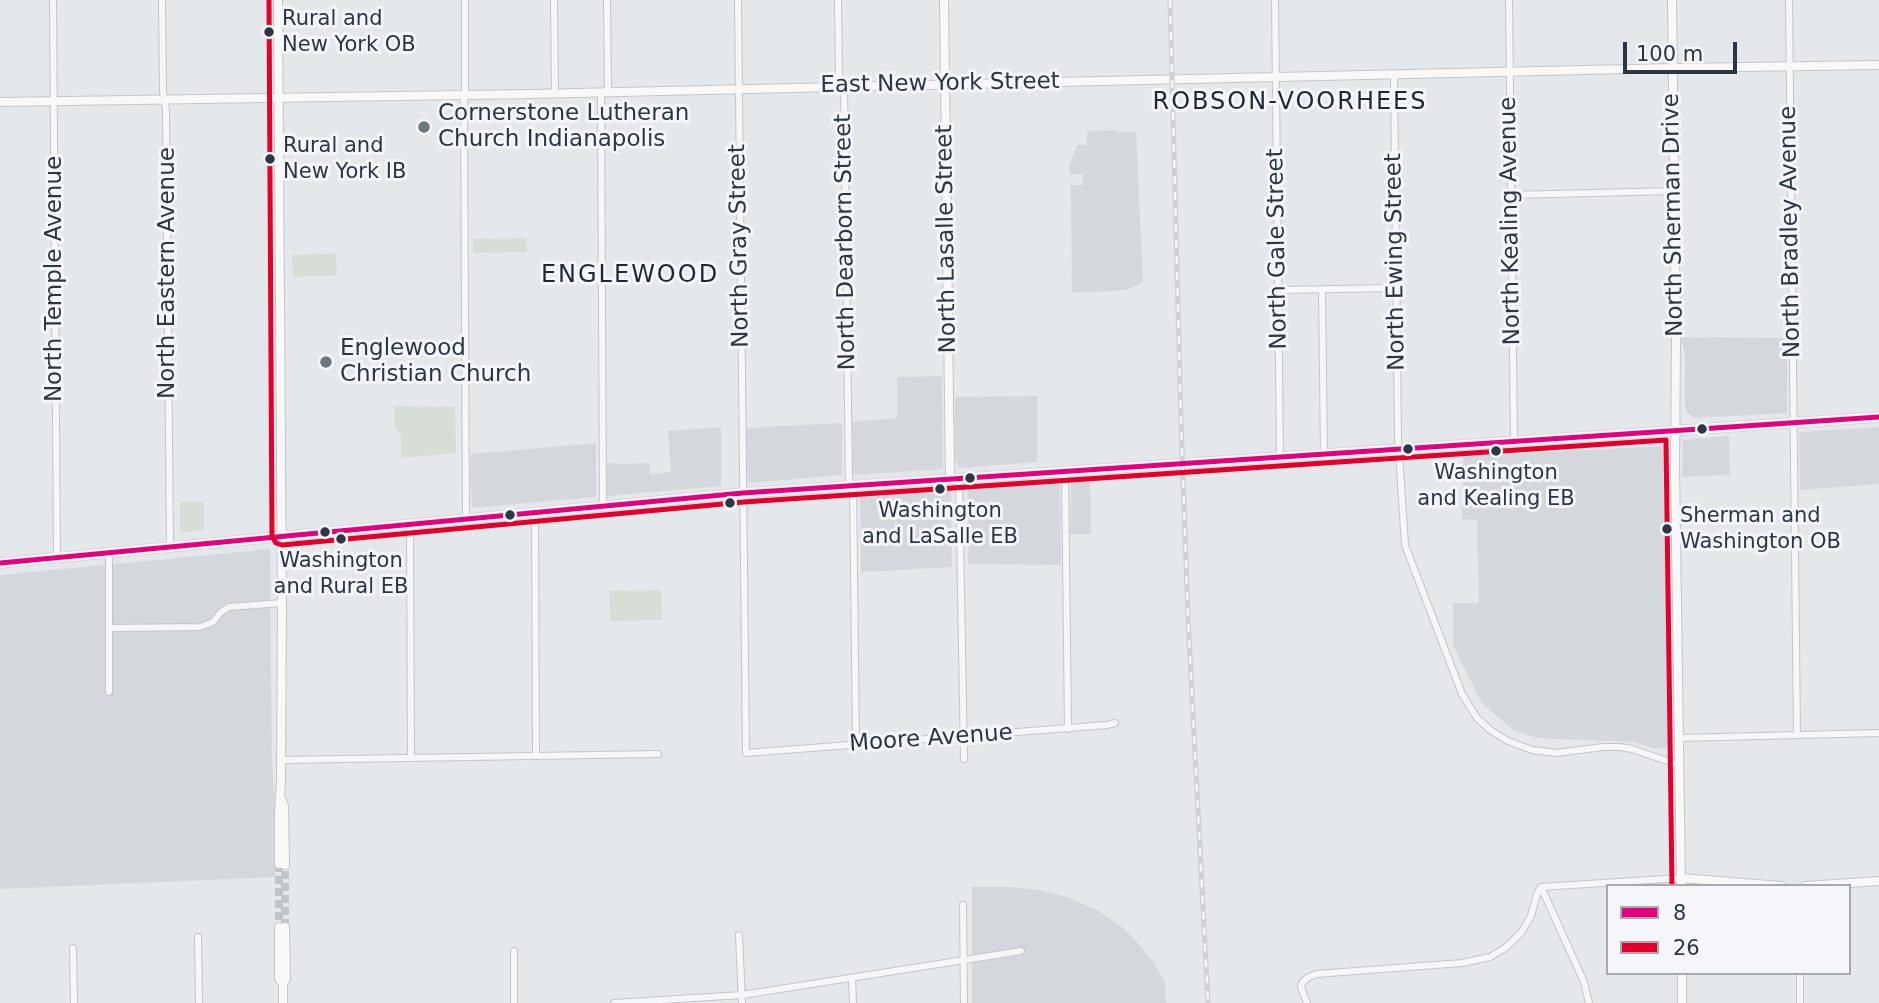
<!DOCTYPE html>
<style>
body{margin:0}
#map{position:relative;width:1879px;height:1003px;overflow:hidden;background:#e5e8ea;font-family:"DejaVu Sans",sans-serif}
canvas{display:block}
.legend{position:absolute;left:1606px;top:884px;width:245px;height:91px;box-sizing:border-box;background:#f4f6f9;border:2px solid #a4aab0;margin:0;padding:9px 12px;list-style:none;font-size:21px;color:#2c3743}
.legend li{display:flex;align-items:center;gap:14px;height:35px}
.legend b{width:35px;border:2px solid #a4aab0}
.scale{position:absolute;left:1623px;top:42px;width:114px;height:32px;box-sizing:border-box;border:4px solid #2c3743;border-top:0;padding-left:9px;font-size:21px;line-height:24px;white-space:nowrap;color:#2c3743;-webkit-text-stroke:5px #f4f6f9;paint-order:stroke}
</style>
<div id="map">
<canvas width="1879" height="1003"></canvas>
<ul class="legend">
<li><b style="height:9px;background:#e5007d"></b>8</li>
<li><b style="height:9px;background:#e4002b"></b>26</li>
</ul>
<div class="scale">100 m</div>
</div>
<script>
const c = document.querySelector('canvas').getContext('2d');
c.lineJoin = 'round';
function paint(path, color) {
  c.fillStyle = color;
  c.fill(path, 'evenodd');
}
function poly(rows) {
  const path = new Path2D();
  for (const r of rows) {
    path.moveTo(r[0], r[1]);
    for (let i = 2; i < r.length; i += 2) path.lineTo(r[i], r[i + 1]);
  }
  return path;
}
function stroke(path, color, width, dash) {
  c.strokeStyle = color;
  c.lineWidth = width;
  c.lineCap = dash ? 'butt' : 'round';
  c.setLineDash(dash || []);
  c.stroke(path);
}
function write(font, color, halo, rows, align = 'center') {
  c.font = font + ' "DejaVu Sans",sans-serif';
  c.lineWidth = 6;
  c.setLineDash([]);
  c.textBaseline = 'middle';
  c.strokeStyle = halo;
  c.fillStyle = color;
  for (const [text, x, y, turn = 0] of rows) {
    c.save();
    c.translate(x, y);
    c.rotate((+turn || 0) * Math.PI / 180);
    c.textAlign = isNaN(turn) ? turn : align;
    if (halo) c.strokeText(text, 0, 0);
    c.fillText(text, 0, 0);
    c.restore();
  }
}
paint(poly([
 [1116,130,1117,132,1136,132,1143,282,1127,290,1072,293,1071,185,1083,185,1083,174,1070,174,1069,166,1077,145,1087,145,1087,131],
 [1680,337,1787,338,1787,413,1694,418,1688,413,1685,408,1685,353],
 [942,376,943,469,853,475,852,422,897,418,897,377],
 [1037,396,1037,462,959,468,955,460,955,397],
 [842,423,842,475,748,483,746,428],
 [721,427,721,486,607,496,607,463,623,464,649,463,650,474,671,472,668,431],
 [1879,427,1879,484,1800,490,1799,432],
 [1729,436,1730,475,1682,477,1683,440],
 [596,443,596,497,472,508,470,472,471,454],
 [1665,446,1667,651,1672,705,1673,736,1666,748,1653,748,1634,742,1537,738,1513,730,1482,703,1453,645,1453,603,1479,603,1477,520,1462,519,1463,456],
 [1090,478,1091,534,1070,534,1071,482,1073,480],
 [1052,481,1059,483,1060,486,1061,565,968,564,968,487],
 [951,488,952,567,861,572,860,494],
 [270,549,272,761,276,826,275,877,0,889,0,575],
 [972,887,1009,887,1038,890,1067,897,1097,910,1123,928,1136,941,1152,960,1165,982,1166,1003,972,1003]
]), '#d4d8dd');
paint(poly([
 [526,238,527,252,473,253,473,239],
 [336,253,337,275,293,277,292,255],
 [394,406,455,407,456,453,401,458,401,435,394,423],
 [180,502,204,502,204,530,180,532],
 [661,590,662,620,610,621,609,591]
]), '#d7ded6');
stroke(poly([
 [279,864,279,927],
 [285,927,285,865]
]), '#c0c5c9', 8, [8, 4]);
const street = poly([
 [53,0,57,558],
 [162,0,163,91,166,110,170,547],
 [465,0,465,86,464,104,466,519],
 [554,0,555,93],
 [607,0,608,91],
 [738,0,746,753,1107,725,1115,723],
 [838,0,839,78,844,86,849,486],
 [1275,0,1280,457],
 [1509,0,1514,441],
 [1789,0,1797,734],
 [1394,75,1398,438,1405,545,1462,694,1477,718,1490,730,1508,741,1532,750,1557,753,1603,747,1620,747,1632,749,1679,765],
 [601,92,603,507],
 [1511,195,1674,191],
 [1322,289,1324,454],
 [1278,290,1396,288],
 [1065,471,1068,729],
 [959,478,964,759],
 [853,485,856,744],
 [535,513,536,755],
 [410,524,411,758],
 [109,553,109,692],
 [109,628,200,627,213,622,220,613,229,607,282,603],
 [1679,738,1879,733],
 [281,760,658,754],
 [1541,887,1584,982,1589,1003],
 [963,905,964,1003],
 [739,935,742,1003],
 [198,937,199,1003],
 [73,948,74,1003],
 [1800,973,1800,1003],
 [852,978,853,1003],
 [514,1003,514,951],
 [614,1003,742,995,1021,951],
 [1307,1003,1301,987,1302,983,1307,978,1316,974,1462,963,1490,957,1505,948,1521,933,1531,916,1537,894,1541,887,1681,878]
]);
const secondary = poly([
 [278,0,282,603,281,781,279,813,279,864],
 [944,0,950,479],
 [1672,0,1676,341,1675,466,1681,886],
 [0,102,531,94,1673,68,1879,65],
 [282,800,284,806,285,865],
 [1681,878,1781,886],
 [1806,886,1879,881],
 [279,927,279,979,283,983,283,1003],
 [1682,973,1682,1003],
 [283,983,286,979,285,927]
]);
const primary = poly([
 [0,563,743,493,1879,417]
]);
stroke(street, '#c3c6c8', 8);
stroke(secondary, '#c3c6c8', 10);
stroke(primary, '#c2c5c8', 11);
stroke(street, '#f5f6f7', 6);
stroke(secondary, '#f8f8f8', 8);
stroke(primary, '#f8f8f8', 10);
const rail = poly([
 [1170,0,1181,422,1188,618,1208,1003]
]);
stroke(rail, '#ced0d2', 5);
stroke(rail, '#f4f6f9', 2.5, [8]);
stroke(poly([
 [0,563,743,493,1879,417]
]), '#e5007d', 5);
stroke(poly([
 [269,0,272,536,276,543,282,545,744,502,1666,440,1672,886]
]), '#e4002b', 5);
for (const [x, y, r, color] of [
 [269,32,6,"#2c3743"],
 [424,127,7,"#6d757d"],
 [270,159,6,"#2c3743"],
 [326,362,7,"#6d757d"],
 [1702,429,6,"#2c3743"],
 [1408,449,6,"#2c3743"],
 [1496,451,6,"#2c3743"],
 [970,478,6,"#2c3743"],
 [940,489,6,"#2c3743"],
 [730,503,6,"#2c3743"],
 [510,515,6,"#2c3743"],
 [1667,529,6,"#2c3743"],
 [325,532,6,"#2c3743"],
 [341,539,6,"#2c3743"]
]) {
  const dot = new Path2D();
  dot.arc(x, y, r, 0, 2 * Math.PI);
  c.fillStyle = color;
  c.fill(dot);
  stroke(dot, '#f4f6f9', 2.5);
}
write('21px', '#2c3743', '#f4f6f9', [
 ["Rural and",282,20],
 ["New York OB",282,46],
 ["Rural and",283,147],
 ["New York IB",283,173],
 ["Washington",1496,474,"center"],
 ["and Kealing EB",1496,500,"center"],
 ["Washington",940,512,"center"],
 ["and LaSalle EB",940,538,"center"],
 ["Sherman and",1680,517],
 ["Washington OB",1680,543],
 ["Washington",341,562,"center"],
 ["and Rural EB",341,588,"center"]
], 'left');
write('23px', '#2c3743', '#f4f6f9', [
 ["East New York Street",940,84,-1],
 ["North Sherman Drive",1674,215,-91],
 ["North Kealing Avenue",1511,221,-91],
 ["North Bradley Avenue",1791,232,-91],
 ["North Lasalle Street",947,239,-91],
 ["North Dearborn Street",846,242,-91],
 ["North Gray Street",740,246,-91],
 ["North Gale Street",1278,249,-91],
 ["North Ewing Street",1396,262,-91],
 ["North Eastern Avenue",168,273,-90],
 ["North Temple Avenue",55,279,-90],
 ["Moore Avenue",931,739,-4]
]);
write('23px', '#2c3743', '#f4f6f9', [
 ["Cornerstone Lutheran",438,114],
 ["Church Indianapolis",438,140],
 ["Englewood",340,349],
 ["Christian Church",340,375]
], 'left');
c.letterSpacing = '2px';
write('24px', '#1e2834', '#f4f6f9', [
 ["ROBSON-VOORHEES",1290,103],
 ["ENGLEWOOD",630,276]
]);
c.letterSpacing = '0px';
</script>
